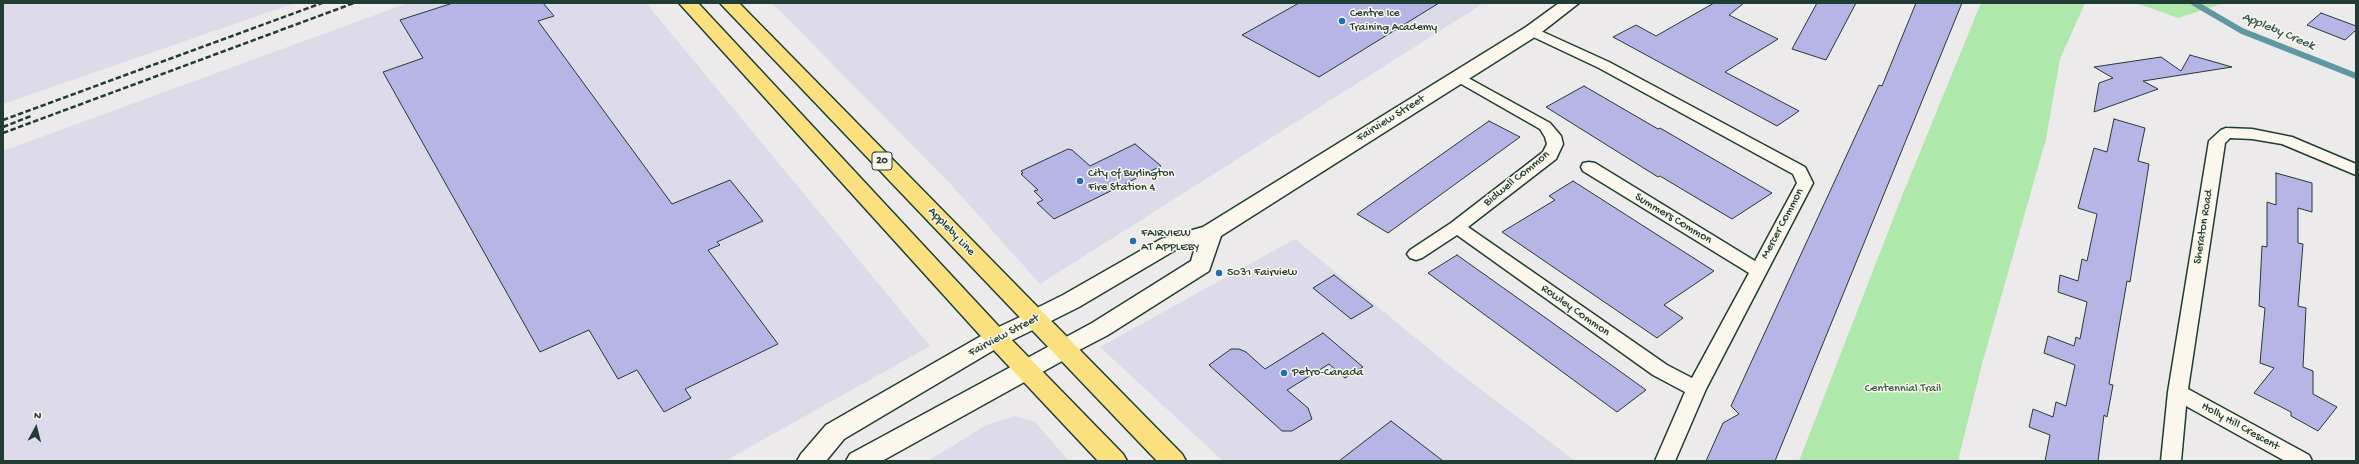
<!DOCTYPE html>
<style>
body{margin:0}
#map{position:relative;width:2359px;height:464px;overflow:hidden;background:#edeaeb;font-family:"Gochi Hand",sans-serif}
canvas{display:block}
.frame{position:absolute;inset:0;border:4px solid #1f3d34;pointer-events:none}
.north{position:absolute;left:16px;top:408px;width:40px;height:40px;-webkit-text-stroke:3px #fbf7ec;paint-order:stroke;rotate:7deg;font-size:11px;font-weight:700;line-height:16px;text-align:center;color:#1f3d34}
.north::after{content:'';display:block;margin:auto;width:14px;height:18px;background:#1f3d34;clip-path:polygon(50% 0,100% 100%,50% 72%,0 100%)}
</style>
<div id="map">
<canvas width="2359" height="464"></canvas>
<div class="frame"></div>
<div class="north">N</div>
</div>
<script>
const c = document.querySelector('canvas').getContext('2d');
c.lineJoin = 'round';
function paint(path, color) {
  c.fillStyle = color;
  c.fill(path, 'evenodd');
}
function poly(rows) {
  const path = new Path2D();
  for (const r of rows) {
    path.moveTo(r[0], r[1]);
    for (let i = 2; i < r.length; i += 2) path.lineTo(r[i], r[i + 1]);
  }
  return path;
}
function stroke(path, color, width, dash) {
  c.strokeStyle = color;
  c.lineWidth = width;
  c.lineCap = dash ? 'butt' : 'round';
  c.setLineDash(dash || []);
  c.stroke(path);
}
function write(font, color, halo, rows, align = 'center') {
  c.font = font + ' "Gochi Hand",sans-serif';
  c.lineWidth = 3;
  c.setLineDash([]);
  c.textBaseline = 'middle';
  c.strokeStyle = halo;
  c.fillStyle = color;
  for (const [text, x, y, turn = 0] of rows) {
    c.save();
    c.translate(x, y);
    c.rotate((+turn || 0) * Math.PI / 180);
    c.textAlign = isNaN(turn) ? turn : align;
    if (halo) c.strokeText(text, 0, 0);
    c.fillText(text, 0, 0);
    c.restore();
  }
}
paint(poly([
 [3,3,295,3,3,104],
 [408,3,646,3,930,346,725,461,3,461,3,151],
 [772,3,1484,3,1040,284,945,178],
 [1295,239,1445,362,1575,461,1223,461,1100,347],
 [1015,416,1035,422,1069,461,928,461,986,425]
]), '#dddaea');
paint(poly([
 [1981,3,2085,3,2060,59,2046,139,1982,364,1958,461,1799,461,1902,196],
 [2136,3,2224,3,2178,18]
]), '#afe8ab');
stroke(poly([
 [2194,3,2242,31,2356,76]
]), '#5f98a1', 6);
const building = poly([
 [453,3,543,3,554,16,538,21,672,204,730,180,763,221,717,242,720,245,708,250,778,344,685,389,691,398,664,412,637,370,618,379,589,330,540,352,383,72,423,58,400,20,453,3],
 [1299,3,1439,3,1319,77,1242,35,1299,3],
 [1714,3,1744,3,1729,15,1778,39,1725,72,1799,111,1777,126,1613,37,1636,25,1656,36,1714,3],
 [1817,3,1856,3,1826,60,1792,49,1817,3],
 [1916,3,1962,3,1775,461,1706,461,1723,423,1739,414,1731,406,1879,85,1882,86,1916,3],
 [2321,13,2356,26,2356,30,2345,40,2307,25,2321,13],
 [2190,55,2232,67,2143,81,2158,89,2094,112,2099,83,2113,78,2094,67,2161,57,2181,71,2190,55],
 [1584,86,1658,129,1660,128,1772,193,1732,219,1660,176,1658,177,1546,107,1584,86],
 [2114,119,2145,128,2138,161,2149,164,2130,282,2127,281,2109,384,2113,385,2107,417,2104,415,2098,461,2045,461,2050,435,2029,427,2033,409,2053,417,2056,402,2066,406,2075,365,2044,353,2048,336,2074,346,2076,337,2080,339,2087,302,2058,292,2060,275,2078,281,2082,259,2087,261,2097,214,2078,208,2094,148,2107,152,2114,119],
 [1489,121,1520,137,1388,233,1357,214,1489,121],
 [1135,144,1161,166,1054,219,1037,203,1043,200,1034,191,1038,190,1021,174,1023,173,1021,171,1068,149,1072,150,1090,166,1135,144],
 [2276,173,2312,183,2312,212,2298,208,2298,243,2303,244,2298,306,2306,308,2303,367,2313,371,2313,394,2337,407,2318,431,2291,416,2291,412,2254,393,2274,368,2260,363,2265,308,2259,306,2262,246,2267,247,2267,202,2276,205,2276,173],
 [1573,181,1714,271,1664,305,1683,318,1657,338,1502,232,1555,200,1549,196,1573,181],
 [1457,255,1550,321,1646,390,1617,412,1428,273,1457,255],
 [1334,275,1373,306,1351,319,1313,288,1334,275],
 [1323,333,1363,367,1345,378,1329,364,1287,390,1308,408,1312,419,1292,431,1282,431,1209,365,1231,349,1239,349,1246,352,1265,369,1323,333],
 [1391,421,1443,461,1339,461,1391,421]
]);
paint(building, '#b7b5e6');
stroke(building, '#1f3d34', 1);
const minor = poly([
 [1532,27,1609,62,1805,167,1813,183,1706,389,1675,461,1655,461,1685,392,1653,375,1457,235,1422,258,1416,260,1410,258,1407,254,1410,250,1451,223,1543,152,1547,144,1545,137,1540,129,1449,77,1451,74,1461,74,1550,123,1561,136,1563,144,1556,159,1468,227,1667,365,1692,378,1749,273,1583,171,1581,167,1583,163,1589,162,1595,163,1755,261,1797,183,1793,174,1599,68,1527,34,1525,31,1532,27],
 [2226,128,2252,129,2292,137,2356,164,2356,175,2282,144,2252,139,2230,138,2225,143,2188,389,2309,455,2312,461,2285,461,2186,406,2181,461,2161,461,2168,392,2209,141,2221,130,2226,128]
]);
const tertiary = poly([
 [1559,3,1579,3,1538,35,1221,236,1209,271,1108,335,1064,358,1055,355,1052,349,1055,343,1092,323,1191,261,1196,244,1177,249,1079,307,1043,325,1035,328,1027,325,1023,319,1027,313,1063,295,1161,239,1203,227,1526,27,1559,3]
]);
const secondary = poly([
 [1035,310,1043,313,1047,319,1043,325,1004,344,844,439,826,461,797,461,801,454,826,425,988,332,1035,310],
 [1064,340,1073,343,1076,349,1073,355,882,461,846,461,850,454,1055,343,1064,340]
]);
const primary = poly([
 [679,3,698,3,1004,332,1123,454,1127,461,1098,461,988,344,679,3],
 [720,3,739,3,1182,454,1186,461,1157,461,720,3]
]);
stroke(minor, '#1f3d34', 3);
stroke(tertiary, '#1f3d34', 3);
stroke(secondary, '#1f3d34', 3);
stroke(primary, '#1f3d34', 3);
paint(minor, '#fbf7ec');
paint(tertiary, '#fbf7ec');
paint(secondary, '#fbf7ec');
paint(primary, '#fbe080');
stroke(poly([
 [3,120,322,3],
 [3,127,31,116],
 [3,133,354,3]
]), '#1f3d34', 2.5, [5.5, 2.5]);
for (const [x, y, r, color] of [
 [1342,21,4,"#1f6fb2"],
 [1080,181,4,"#1f6fb2"],
 [1133,241,4,"#1f6fb2"],
 [1219,273,4,"#1f6fb2"],
 [1284,373,4,"#1f6fb2"]
]) {
  const dot = new Path2D();
  dot.arc(x, y, r, 0, 2 * Math.PI);
  c.fillStyle = color;
  c.fill(dot);
  stroke(dot, '#fbf7ec', 1.5);
}
for (const [x, y, w] of [
 [882,161,20]
]) {
  const box = new Path2D();
  box.roundRect(x - w / 2, y - 9, w, 18, 3);
  c.fillStyle = '#fbf7ec';
  c.fill(box);
  stroke(box, '#1f3d34', 1);
}
write('bold 11px', '#1f3d34', null, [
 ["20",882,161]
]);
write('12px', '#1f3d34', '#fbf7ec', [
 ["Centre Ice",1350,14],
 ["Training Academy",1350,28],
 ["City of Burlington",1088,174],
 ["Fire Station 4",1088,188],
 ["FAIRVIEW",1141,234],
 ["AT APPLEBY",1141,248],
 ["5031 Fairview",1227,273],
 ["Petro-Canada",1292,373]
], 'left');
write('12px', '#1f3d34', '#fbf7ec', [
 ["Fairview Street",1391,119,-32],
 ["Bidwell Common",1517,179,-39],
 ["Summers Common",1673,219,31],
 ["Mercer Common",1783,224,-62],
 ["Sheraton Road",2204,227,-81],
 ["Appleby Line",951,232,46],
 ["Rowley Common",1575,311,35],
 ["Fairview Street",1004,336,-28],
 ["Holly Hill Crescent",2240,427,29]
]);
write('12px', '#3c5f4c', '#fbf7ec', [
 ["Centennial Trail",1903,389]
]);
write('italic 13px', '#345b58', '#fbf7ec', [
 ["Appleby Creek",2278,32,23]
]);
</script>
